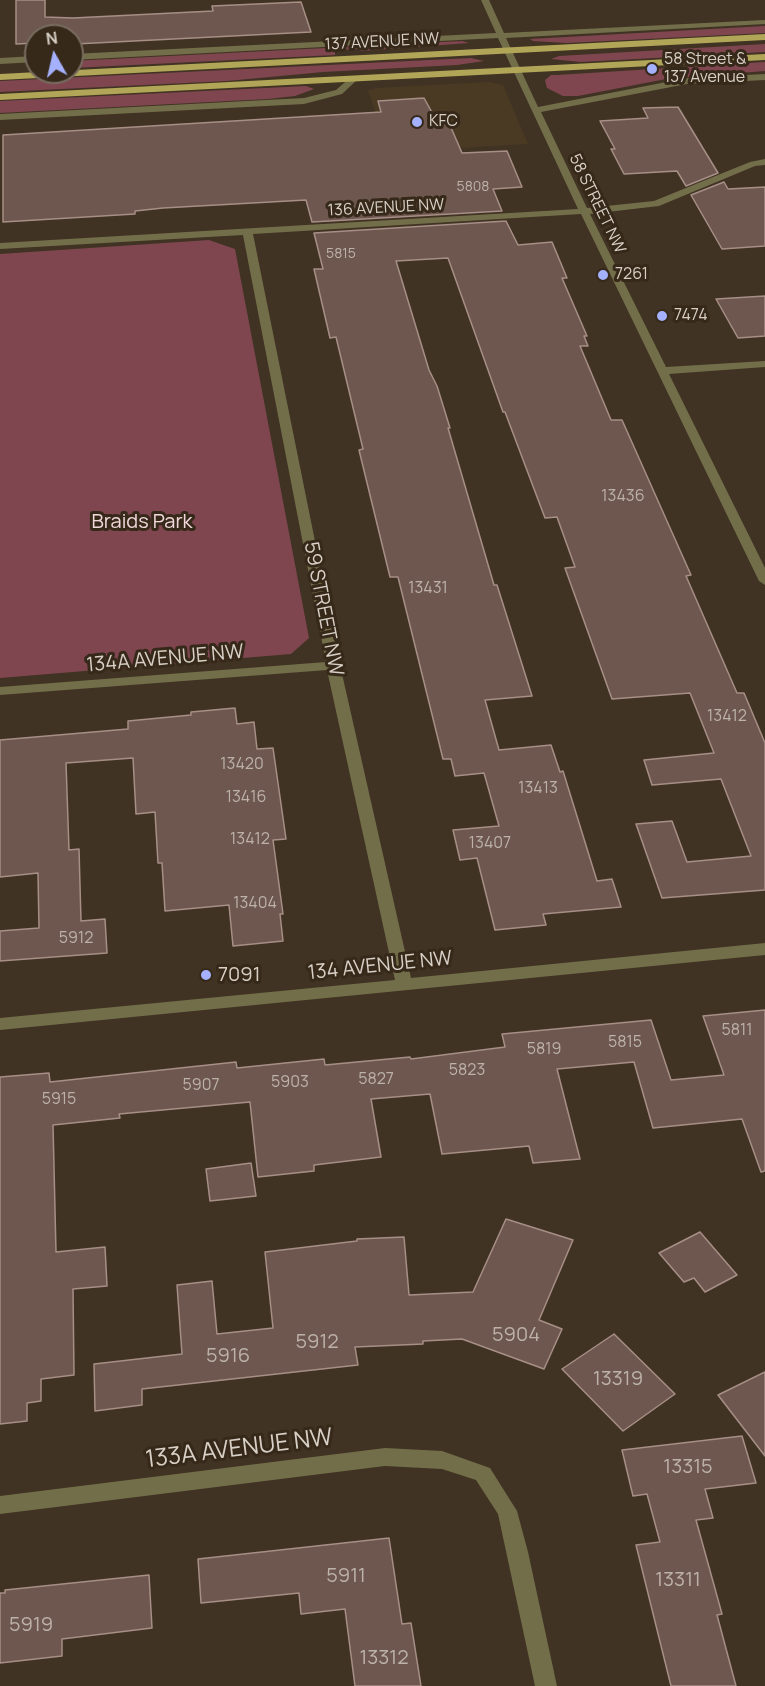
<!DOCTYPE html>
<style>
body{margin:0}
#map{position:relative;width:765px;height:1686px;overflow:hidden;background:#403323;font-family:Manrope,sans-serif}
canvas{display:block}
.north{position:absolute;left:24px;top:24px;width:60px;height:60px;box-sizing:border-box;background:#36291a;border:2px solid #776c5f;border-radius:50%;rotate:352deg;font-size:16px;font-weight:700;line-height:24px;text-align:center;color:#d8d0c6}
.north::after{content:'';display:block;margin:auto;width:21px;height:27px;background:#a5b1fc;clip-path:polygon(50% 0,100% 100%,50% 72%,0 100%)}
</style>
<div id="map">
<canvas width="765" height="1686"></canvas>
<div class="north">N</div>
</div>
<script>
const c = document.querySelector('canvas').getContext('2d');
c.lineJoin = 'round';
function paint(path, color) {
  c.fillStyle = color;
  c.fill(path, 'evenodd');
}
function poly(rows) {
  const path = new Path2D();
  for (const r of rows) {
    path.moveTo(r[0], r[1]);
    for (let i = 2; i < r.length; i += 2) path.lineTo(r[i], r[i + 1]);
  }
  return path;
}
function stroke(path, color, width, dash) {
  c.strokeStyle = color;
  c.lineWidth = width;
  c.lineCap = dash ? 'butt' : 'round';
  c.setLineDash(dash || []);
  c.stroke(path);
}
function write(font, color, halo, rows, align = 'center') {
  c.font = font + ' Manrope,sans-serif';
  c.lineWidth = 6;
  c.setLineDash([]);
  c.textBaseline = 'middle';
  c.strokeStyle = halo;
  c.fillStyle = color;
  for (const [text, x, y, turn = 0] of rows) {
    c.save();
    c.translate(x, y);
    c.rotate((+turn || 0) * Math.PI / 180);
    c.textAlign = isNaN(turn) ? turn : align;
    if (halo) c.strokeText(text, 0, 0);
    c.fillText(text, 0, 0);
    c.restore();
  }
}
paint(poly([
 [489,82,503,85,528,144,390,152,368,91,376,88]
]), '#4a3923');
paint(poly([
 [765,26,765,33,567,43,533,41,530,39],
 [462,41,469,43,360,51,359,49,335,50,335,55,72,68,72,61],
 [765,44,765,52,581,62,551,59,559,56],
 [471,58,484,61,457,65,323,72,227,81,0,92,0,81],
 [765,62,765,71,666,79,578,96,563,96,547,88,545,80,551,75,557,75],
 [306,86,314,89,295,96,268,99,0,113,0,101],
 [209,240,235,249,309,638,291,654,0,678,0,254]
]), '#7f4650');
const building = poly([
 [16,0,45,0,45,17,73,18,213,11,212,6,301,2,311,32,75,44,75,41,72,41,72,36,36,36,36,43,16,44,16,0],
 [424,98,434,116,446,116,462,153,507,151,522,187,493,189,502,211,312,222,306,200,163,208,135,211,135,214,3,222,3,135,381,112,378,101,424,98],
 [678,107,718,173,686,186,677,171,624,174,611,149,615,149,600,121,648,118,643,108,678,107],
 [724,182,728,189,765,187,765,246,722,249,691,195,724,182],
 [506,221,518,245,552,242,567,278,562,278,587,336,584,336,588,346,580,346,611,420,622,420,691,575,686,576,737,693,744,693,765,743,765,890,662,898,636,824,672,821,687,862,751,856,721,779,652,785,644,760,714,753,690,693,612,699,565,568,575,567,557,517,545,518,505,412,503,412,448,258,396,261,429,370,437,386,450,428,448,428,494,585,497,585,532,696,485,700,499,750,551,745,560,772,563,771,597,881,612,879,621,907,543,914,546,925,495,930,477,858,460,860,453,830,499,826,484,773,455,776,451,759,443,759,398,577,390,577,359,450,363,449,336,337,330,338,314,269,323,269,314,233,506,221],
 [765,296,765,336,738,338,716,299,765,296],
 [235,708,237,724,254,722,257,749,273,748,286,839,273,840,283,914,280,914,283,941,233,946,229,905,165,911,162,863,158,863,155,812,136,814,133,758,66,763,69,850,79,849,81,921,105,919,107,953,0,961,0,931,39,928,38,873,0,877,0,740,128,729,128,721,191,715,191,712,235,708],
 [765,1010,765,1171,761,1172,742,1119,653,1128,634,1062,557,1069,580,1159,533,1163,529,1146,442,1154,430,1094,371,1099,381,1157,314,1165,314,1171,258,1177,250,1102,119,1114,120,1118,53,1125,56,1252,105,1247,107,1286,73,1289,74,1375,41,1379,41,1401,27,1403,27,1421,0,1424,0,1077,49,1073,50,1082,236,1062,237,1068,324,1059,325,1065,410,1057,411,1059,505,1047,502,1034,651,1020,671,1080,724,1075,703,1016,765,1010],
 [251,1163,256,1196,210,1201,206,1169,251,1163],
 [506,1219,573,1240,539,1320,562,1329,544,1369,462,1339,423,1341,423,1344,355,1347,358,1365,142,1389,142,1405,95,1411,94,1364,182,1354,177,1285,212,1281,217,1334,273,1328,265,1252,357,1241,357,1239,404,1237,409,1295,473,1292,506,1219],
 [700,1232,737,1275,705,1292,694,1278,684,1282,659,1253,700,1232],
 [614,1334,675,1394,623,1431,562,1369,614,1334],
 [765,1372,765,1456,718,1395,765,1372],
 [742,1436,756,1483,705,1489,713,1518,696,1520,722,1614,717,1615,736,1686,671,1686,636,1545,660,1542,647,1494,633,1496,622,1450,742,1436],
 [389,1538,402,1624,411,1623,421,1686,355,1686,345,1609,301,1614,299,1593,201,1603,198,1559,389,1538],
 [149,1575,152,1628,62,1639,62,1656,0,1663,0,1593,5,1593,5,1590,149,1575]
]);
paint(building, '#6d574f');
stroke(building, '#a78f87', 1.5);
paint(poly([
 [481,0,489,0,504,33,765,20,765,24,506,38,538,107,687,78,765,74,765,80,687,84,541,112,587,208,654,201,750,162,765,159,765,165,755,166,659,206,590,214,666,367,765,361,765,367,669,374,765,568,765,585,759,581,581,214,253,234,340,665,411,978,765,943,765,955,0,1030,0,1018,395,980,327,670,0,695,0,687,326,662,243,235,0,249,0,243,578,209,498,38,72,60,72,54,496,33,481,0],
 [36,56,36,62,0,64,0,58,36,56],
 [351,77,358,79,342,94,304,104,0,120,0,114,304,98,336,90,351,77],
 [385,1448,442,1451,490,1468,517,1511,528,1552,557,1686,535,1686,498,1514,476,1480,442,1469,385,1466,0,1514,0,1496,385,1448]
]), '#736e4a');
paint(poly([
 [765,34,765,40,0,80,0,74,765,34],
 [765,54,765,60,0,100,0,94,765,54]
]), '#b1a658');
for (const [x, y, r, color] of [
 [652,69,6,"#a5b1fc"],
 [417,122,6,"#a5b1fc"],
 [603,275,6,"#a5b1fc"],
 [662,316,6,"#a5b1fc"],
 [206,975,6,"#a5b1fc"]
]) {
  const dot = new Path2D();
  dot.arc(x, y, r, 0, 2 * Math.PI);
  c.fillStyle = color;
  c.fill(dot);
  stroke(dot, '#36291a', 2);
}
write('14px', '#bdb2a8', null, [
 ["5808",473,187],
 ["5815",341,254]
]);
write('16px', '#d8d0c6', '#36291a', [
 ["137 AVENUE NW",382,42,-3],
 ["58 STREET NW",597,204,64],
 ["136 AVENUE NW",386,208,-3]
]);
write('16px', '#d8d0c6', '#36291a', [
 ["58 Street &",664,60],
 ["137 Avenue",664,78],
 ["KFC",429,122],
 ["7261",615,275],
 ["7474",674,316]
], 'left');
write('16px', '#bdb2a8', null, [
 ["13436",623,497],
 ["13431",428,589],
 ["13412",727,717],
 ["13420",242,765],
 ["13413",538,789],
 ["13416",246,798],
 ["13412",250,840],
 ["13407",490,844],
 ["13404",255,904],
 ["5912",76,939],
 ["5811",737,1031],
 ["5815",625,1043],
 ["5819",544,1050],
 ["5823",467,1071],
 ["5827",376,1080],
 ["5903",290,1083],
 ["5907",201,1086],
 ["5915",59,1100]
]);
write('20px', '#f2d7db', '#36291a', [
 ["Braids Park",142,522]
]);
write('20px', '#d8d0c6', '#36291a', [
 ["59 STREET NW",323,609,79],
 ["134A AVENUE NW",165,659,-5],
 ["134 AVENUE NW",380,966,-6]
]);
write('20px', '#d8d0c6', '#36291a', [
 ["7091",218,975]
], 'left');
write('20px', '#bdb2a8', null, [
 ["5904",516,1335],
 ["5912",317,1342],
 ["5916",228,1356],
 ["13319",618,1379],
 ["13315",688,1467],
 ["5911",346,1576],
 ["13311",678,1580],
 ["5919",31,1625],
 ["13312",384,1658]
]);
write('24px', '#d8d0c6', '#36291a', [
 ["133A AVENUE NW",239,1449,-7]
]);
</script>
